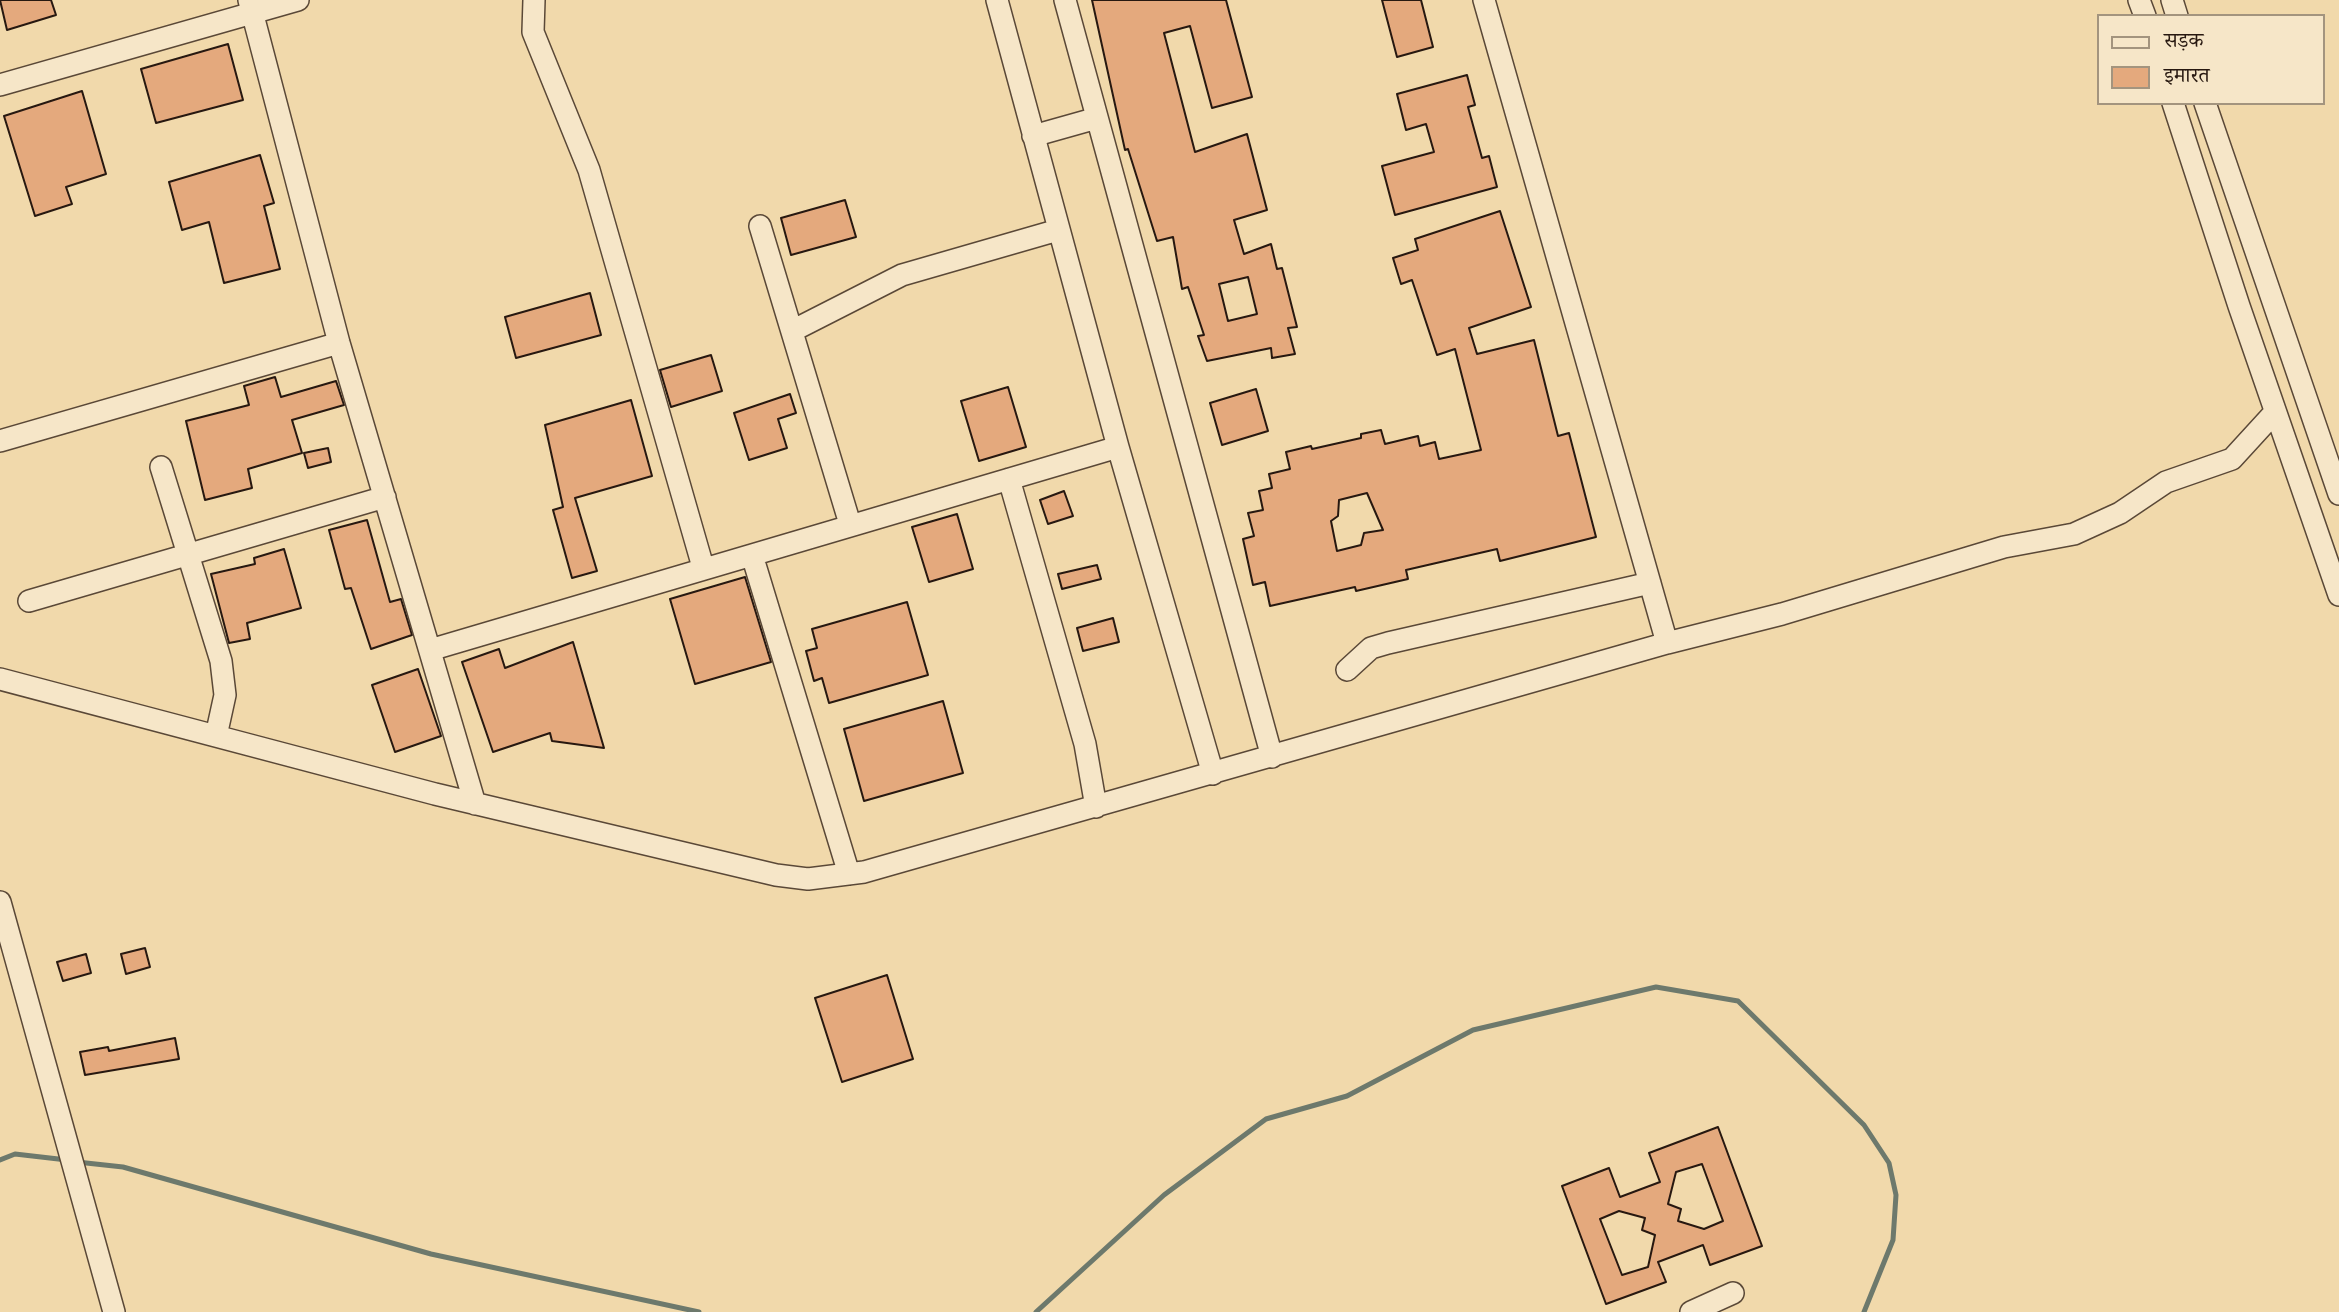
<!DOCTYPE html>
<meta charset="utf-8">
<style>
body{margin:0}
#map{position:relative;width:2339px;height:1312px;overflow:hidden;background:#f1d9ab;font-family:"EB Garamond","Noto Serif Devanagari",serif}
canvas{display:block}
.legend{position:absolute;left:2097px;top:14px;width:228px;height:91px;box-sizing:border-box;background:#f6e6c8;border:2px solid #a3947e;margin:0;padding:9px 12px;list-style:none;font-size:21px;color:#271810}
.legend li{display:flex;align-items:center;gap:14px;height:35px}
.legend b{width:35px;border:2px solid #a3947e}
</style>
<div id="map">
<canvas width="2339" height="1312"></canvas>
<ul class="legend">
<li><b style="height:9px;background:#f6e6c8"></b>सड़क</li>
<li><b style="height:19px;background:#e4a97d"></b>इमारत</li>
</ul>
</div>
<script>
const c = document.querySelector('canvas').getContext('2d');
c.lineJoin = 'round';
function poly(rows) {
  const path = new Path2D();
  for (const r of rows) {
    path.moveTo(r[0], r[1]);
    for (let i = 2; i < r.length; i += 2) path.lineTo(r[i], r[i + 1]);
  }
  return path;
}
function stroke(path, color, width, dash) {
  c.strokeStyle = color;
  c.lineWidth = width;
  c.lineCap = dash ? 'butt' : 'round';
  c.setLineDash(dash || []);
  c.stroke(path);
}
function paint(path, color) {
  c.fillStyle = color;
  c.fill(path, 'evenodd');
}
stroke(poly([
 [0,1160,15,1154,67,1160],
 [77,1162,123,1167,431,1254,699,1312],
 [1036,1312,1164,1195,1266,1119,1347,1096,1473,1030,1656,987,1738,1001,1864,1125,1889,1163,1896,1195,1893,1240,1864,1312]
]), '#6d796c', 5);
const building = poly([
 [0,0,51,0,56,15,7,30,0,0],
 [1092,0,1226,0,1252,97,1212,108,1190,26,1164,33,1195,152,1247,134,1267,210,1234,220,1244,254,1271,244,1277,269,1282,268,1297,327,1288,328,1295,354,1272,358,1271,348,1207,361,1198,336,1204,335,1188,287,1182,289,1173,237,1157,241,1128,149,1125,150,1092,0],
 [1248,277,1257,314,1228,321,1219,284,1248,277],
 [1382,0,1421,0,1433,47,1397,57,1382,0],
 [228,44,243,100,156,123,141,69,228,44],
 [1467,75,1475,105,1468,107,1482,158,1489,156,1497,187,1395,215,1382,166,1434,152,1426,124,1406,130,1397,94,1467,75],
 [82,91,106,174,66,187,72,204,35,216,4,116,82,91],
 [260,155,274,203,264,206,280,269,224,283,209,222,182,230,169,182,260,155],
 [845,200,856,237,791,255,781,218,845,200],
 [1500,211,1531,307,1469,328,1477,354,1534,340,1558,436,1569,433,1596,537,1500,561,1497,549,1406,570,1408,579,1356,591,1355,587,1270,606,1265,582,1253,585,1243,539,1254,536,1248,513,1263,510,1259,491,1272,488,1269,474,1290,469,1286,452,1311,446,1312,449,1361,438,1361,434,1381,430,1385,444,1418,436,1420,446,1435,442,1439,459,1481,450,1455,349,1437,355,1412,280,1401,284,1393,258,1418,250,1415,239,1500,211],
 [1367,493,1383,530,1364,533,1361,545,1337,551,1331,521,1338,516,1339,500,1367,493],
 [590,293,601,335,516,358,505,317,590,293],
 [711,355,722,391,671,407,660,370,711,355],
 [275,377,281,397,336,381,344,405,292,420,302,453,248,469,252,488,205,500,186,421,249,405,244,386,275,377],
 [1008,387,1026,447,979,461,961,401,1008,387],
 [1256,389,1268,431,1222,445,1210,403,1256,389],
 [790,394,796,413,778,419,787,448,749,460,734,413,790,394],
 [631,400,652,476,575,498,597,571,572,578,553,510,563,507,545,425,631,400],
 [328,448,331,462,308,468,304,453,328,448],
 [1064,491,1073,516,1048,524,1040,500,1064,491],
 [957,514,973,569,929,582,912,527,957,514],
 [367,520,390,602,401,599,412,635,371,649,351,588,345,589,329,530,367,520],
 [284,549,301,608,247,623,250,639,229,643,211,574,255,564,254,558,284,549],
 [1097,565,1101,579,1062,589,1058,574,1097,565],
 [745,577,771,662,695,684,670,599,745,577],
 [907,602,928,675,829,703,822,678,814,681,806,651,817,648,812,629,907,602],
 [1113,618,1119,642,1083,651,1077,628,1113,618],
 [573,642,604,748,552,741,550,733,493,752,462,662,499,649,505,668,573,642],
 [418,669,441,736,395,752,372,685,418,669],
 [943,701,963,773,864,801,844,729,943,701],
 [145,948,150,967,126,974,121,954,145,948],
 [86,954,91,973,63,981,57,962,86,954],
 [887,975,913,1059,842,1082,815,998,887,975],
 [175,1038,179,1059,85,1075,80,1052,108,1047,109,1051,175,1038],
 [1718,1127,1762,1246,1710,1265,1703,1245,1658,1262,1666,1282,1606,1304,1562,1186,1609,1168,1620,1197,1660,1182,1649,1153,1718,1127],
 [1702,1164,1723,1221,1704,1229,1678,1221,1681,1209,1668,1204,1676,1172,1702,1164],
 [1619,1211,1645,1218,1642,1230,1655,1235,1648,1267,1622,1275,1600,1219,1619,1211]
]);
paint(building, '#e4a97d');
stroke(building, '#271810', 2);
const minor = poly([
 [249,0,339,343,475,804],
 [534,0,533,32,589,170,703,567],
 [997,0,1118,447,1213,774],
 [1065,0,1272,757],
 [1484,0,1667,643],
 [2139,0,2145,16],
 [2172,0,2177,16],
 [0,85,298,0],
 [2173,103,2239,306,2339,595],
 [2205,103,2339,494],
 [1033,136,1097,118],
 [760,226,850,524],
 [792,331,902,275,1058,230],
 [0,441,339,343],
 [161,467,221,661,225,695,216,736],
 [1009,479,1085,744,1096,807],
 [752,555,849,874],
 [29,601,385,497],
 [430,650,1118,447],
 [1347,670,1371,648,1388,643,1650,583],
 [0,679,435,794,776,875,808,879,864,872,1667,643,1782,614,2004,547,2074,534,2120,513,2166,482,2232,459,2275,412],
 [0,902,114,1312],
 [1691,1312,1733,1293]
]);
stroke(minor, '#5a4837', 24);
stroke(minor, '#f6e6c8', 21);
</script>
